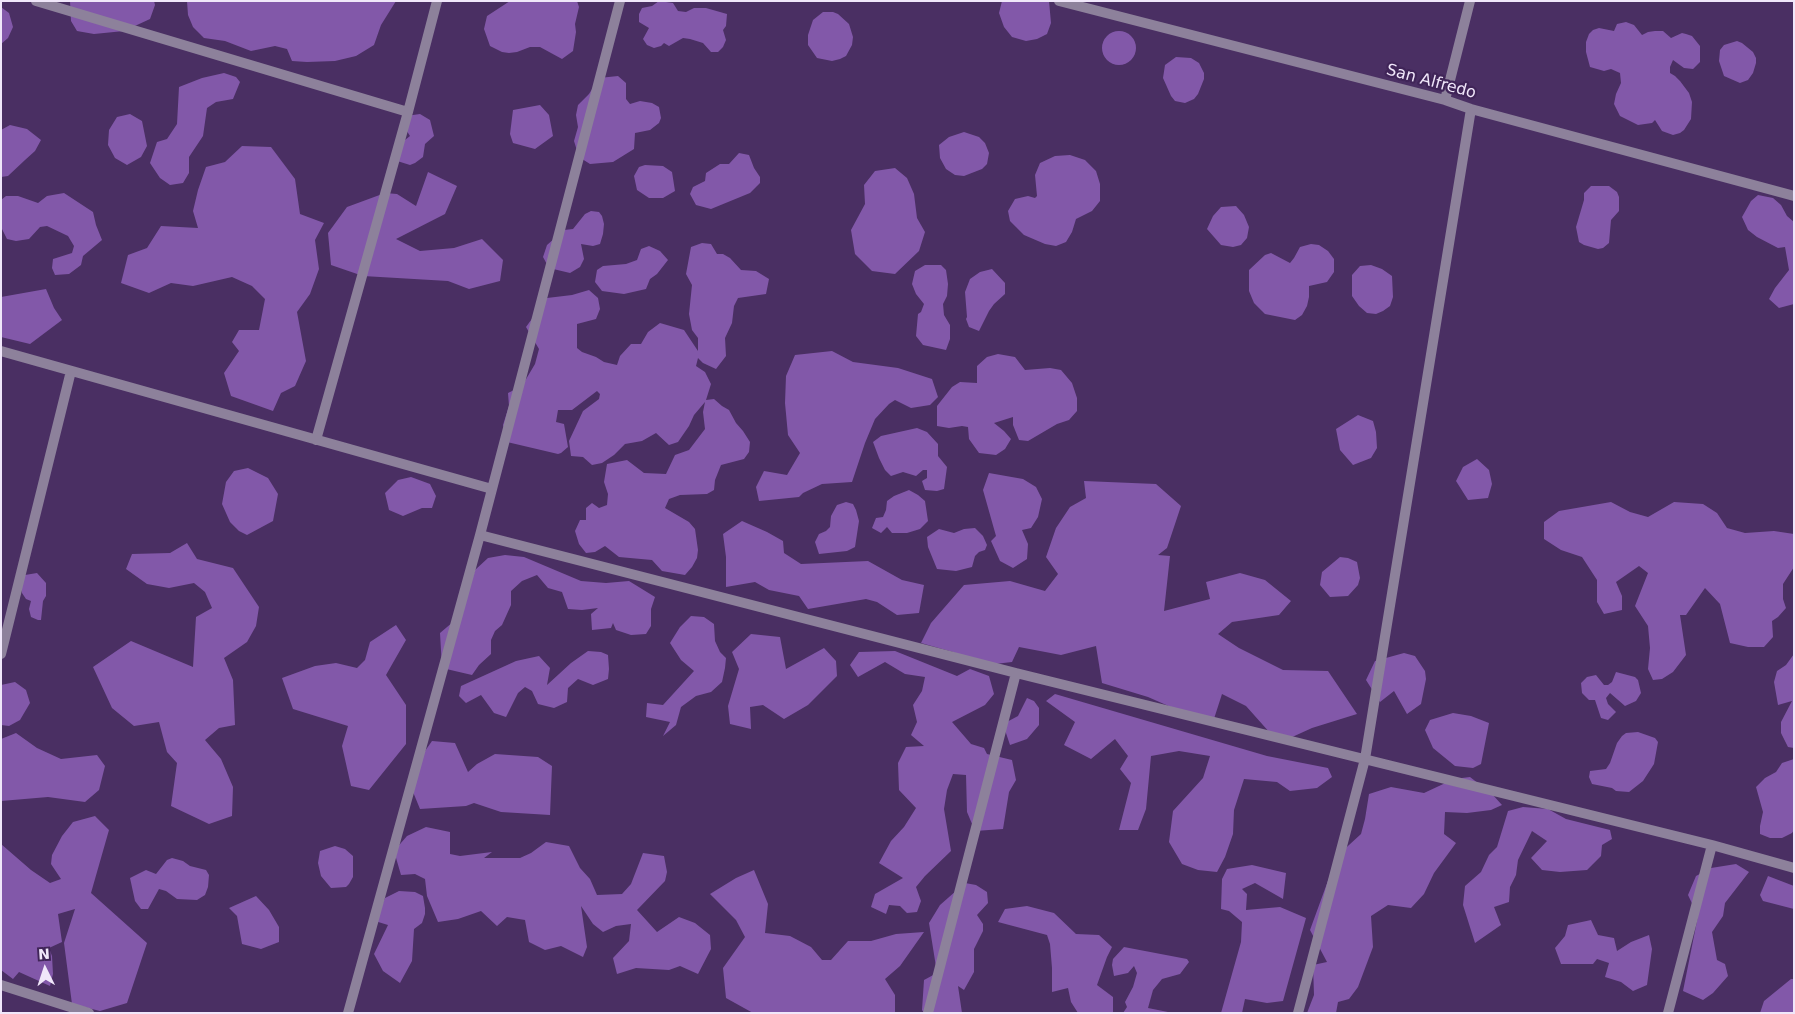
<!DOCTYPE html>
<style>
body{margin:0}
#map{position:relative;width:1795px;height:1014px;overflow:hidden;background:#4a2f63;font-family:"DejaVu Sans",sans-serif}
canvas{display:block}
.frame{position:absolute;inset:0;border:2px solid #f0e7fa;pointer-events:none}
.north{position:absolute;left:20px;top:944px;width:50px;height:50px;-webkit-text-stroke:4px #402558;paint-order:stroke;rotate:356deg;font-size:14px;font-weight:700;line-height:20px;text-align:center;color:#f0e7fa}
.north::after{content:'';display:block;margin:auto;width:18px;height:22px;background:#f0e7fa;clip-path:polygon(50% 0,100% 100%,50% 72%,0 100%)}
</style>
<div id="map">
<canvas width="1795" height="1014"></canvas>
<div class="frame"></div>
<div class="north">N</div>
</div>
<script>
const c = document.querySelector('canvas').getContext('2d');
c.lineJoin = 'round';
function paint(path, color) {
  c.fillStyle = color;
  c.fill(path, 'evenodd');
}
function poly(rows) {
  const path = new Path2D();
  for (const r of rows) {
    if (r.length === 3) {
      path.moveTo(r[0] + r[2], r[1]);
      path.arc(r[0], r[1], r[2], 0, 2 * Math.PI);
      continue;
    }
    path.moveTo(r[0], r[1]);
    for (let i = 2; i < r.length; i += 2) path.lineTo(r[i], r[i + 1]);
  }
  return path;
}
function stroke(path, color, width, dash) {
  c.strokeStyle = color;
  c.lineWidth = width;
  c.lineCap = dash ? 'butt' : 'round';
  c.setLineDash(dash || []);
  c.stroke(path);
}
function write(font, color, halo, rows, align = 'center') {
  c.font = font + ' "DejaVu Sans",sans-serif';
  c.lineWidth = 4.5;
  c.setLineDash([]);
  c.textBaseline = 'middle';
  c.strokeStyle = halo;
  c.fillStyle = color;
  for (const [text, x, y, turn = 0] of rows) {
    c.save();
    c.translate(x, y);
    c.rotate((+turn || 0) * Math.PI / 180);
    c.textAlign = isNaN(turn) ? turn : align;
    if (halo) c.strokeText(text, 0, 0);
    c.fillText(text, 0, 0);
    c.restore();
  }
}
paint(poly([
 [70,1,154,1,155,5,150,19,124,31,94,34,77,31,71,21],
 [187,1,396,1,381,25,374,45,356,56,335,61,307,62,292,61,287,49,275,46,251,51,225,41,204,38,193,27,188,15],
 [510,1,577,1,579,7,575,24,576,32,573,51,562,59,540,47,530,47,517,52,509,53,502,52,490,46,484,29,487,16],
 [659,1,673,3,678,11,686,12,694,8,706,8,727,14,726,26,723,30,726,40,723,47,718,52,711,52,703,43,690,39,683,38,669,46,664,43,661,46,654,48,647,45,643,39,649,28,639,22,639,14,642,8,652,6],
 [1002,1,1049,1,1051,23,1047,34,1037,39,1026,41,1012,37,1004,27,999,13],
 [1,7,9,13,13,27,8,38,1,44],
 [823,12,833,12,838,14,849,24,853,37,852,45,846,56,840,59,832,61,817,58,808,45,808,35,813,20],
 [1626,22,1634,25,1642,35,1648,32,1655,31,1663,31,1671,38,1682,33,1686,34,1692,36,1700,46,1700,62,1693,69,1684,68,1673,60,1670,67,1670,73,1675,76,1680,81,1689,93,1692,102,1691,119,1684,130,1680,133,1673,135,1662,131,1655,120,1652,123,1638,125,1620,116,1614,104,1616,94,1621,83,1620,73,1611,69,1604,71,1590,67,1586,52,1586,42,1589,34,1593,30,1599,28,1614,31,1617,24],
 [1119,48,17],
 [1737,41,1742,43,1753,52,1756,58,1756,63,1753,73,1748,80,1740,83,1724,76,1719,61,1720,50,1724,45],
 [1176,57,1191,58,1199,63,1204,73,1204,79,1198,94,1194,99,1185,103,1175,101,1171,96,1163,78,1165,65],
 [224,73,236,77,240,82,233,99,216,102,207,108,203,136,189,157,189,173,183,183,170,185,160,178,150,163,157,142,167,139,177,124,179,87,202,78],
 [618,76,626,83,626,99,630,104,640,101,652,103,659,107,661,118,659,123,650,130,635,133,634,149,613,162,590,164,579,157,574,141,578,127,576,115,578,105,589,94,599,78],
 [540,105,549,115,553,136,535,149,513,143,510,134,513,110],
 [130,114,142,121,147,146,141,157,127,165,115,158,108,145,109,130,117,117],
 [420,114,430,120,434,136,425,144,423,157,415,163,410,165,394,160,405,140,410,136,403,125,406,116],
 [10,125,27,129,41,140,35,151,25,160,8,176,1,177,1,130],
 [964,132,979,137,985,143,989,153,987,164,982,169,964,176,955,175,946,169,940,158,939,145,949,137],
 [242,146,271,147,295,179,300,214,324,223,315,240,319,269,310,294,297,312,306,361,295,386,281,393,273,411,231,396,224,373,239,351,232,342,239,330,259,330,265,299,252,286,232,277,193,286,171,283,149,293,121,283,128,255,147,248,161,226,198,228,193,211,198,190,206,167,225,162],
 [739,153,749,155,754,168,760,177,760,183,750,193,711,209,696,205,690,194,693,187,705,181,706,173,720,164,729,164],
 [1070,155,1085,160,1096,171,1100,184,1100,201,1092,211,1076,219,1072,232,1066,242,1056,246,1045,244,1024,235,1010,221,1008,211,1015,199,1028,196,1035,198,1037,196,1035,175,1040,163,1055,156],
 [645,165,663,166,672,172,675,191,663,198,649,198,637,190,634,176,639,167],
 [895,168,907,178,914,194,917,218,925,232,919,251,895,274,872,271,855,254,851,230,865,204,864,185,875,171],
 [428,172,457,186,445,214,396,239,420,251,454,248,482,239,503,260,500,281,469,289,448,281,363,276,331,265,328,233,347,207,385,193,397,194,416,206],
 [1591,186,1609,186,1617,192,1619,197,1619,211,1611,220,1609,243,1603,248,1598,249,1584,245,1579,242,1576,227,1584,200,1584,193],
 [64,193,93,212,96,225,102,240,83,256,81,265,69,274,55,275,52,268,53,259,72,253,74,246,68,236,47,226,40,227,29,239,16,241,7,239,1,227,1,200,6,196,18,196,38,203,47,196],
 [1758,195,1773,198,1781,205,1787,216,1794,222,1794,304,1779,308,1769,299,1775,288,1789,270,1785,247,1778,248,1757,237,1748,230,1742,217,1751,201],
 [1236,206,1244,215,1249,227,1247,238,1241,245,1233,247,1221,245,1207,229,1213,216,1221,207],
 [591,211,599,212,602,216,604,224,603,234,600,244,593,246,581,244,584,259,580,267,570,273,549,268,543,257,547,245,564,230,573,229,585,214],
 [702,243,711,244,717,254,723,254,730,258,741,270,756,271,769,279,766,294,738,298,734,306,732,323,725,338,726,356,716,369,703,363,698,358,696,366,705,372,711,384,706,400,714,399,722,406,729,410,736,423,743,431,750,442,749,452,744,459,721,465,715,480,714,490,707,494,680,495,669,499,665,508,689,522,695,529,698,550,697,558,692,567,685,575,662,571,652,560,619,557,605,546,595,552,586,553,579,544,575,531,580,520,586,520,586,508,592,503,599,508,607,505,608,494,604,482,607,464,627,460,644,473,666,474,675,455,689,450,705,429,703,412,705,402,694,415,689,426,678,442,669,445,656,433,642,441,625,444,614,455,602,463,592,465,583,457,571,456,569,441,583,411,599,399,600,394,597,391,572,410,558,410,556,422,564,424,568,447,561,453,558,454,507,442,503,425,509,406,508,393,522,386,535,364,539,349,526,327,547,298,572,295,589,290,598,298,600,309,596,319,577,324,577,348,582,352,596,357,604,362,617,365,620,356,631,344,641,344,648,332,660,323,684,330,698,351,698,338,692,330,689,314,692,285,686,274,691,247],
 [1311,244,1319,245,1328,251,1334,259,1334,272,1327,282,1309,286,1309,297,1307,306,1302,315,1295,320,1265,314,1254,303,1249,291,1249,270,1265,255,1271,253,1290,263,1294,258,1300,247],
 [649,246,660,251,668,260,657,274,650,279,646,289,624,294,602,291,595,282,597,270,603,266,626,264,637,260,641,249],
 [925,265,941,265,946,270,948,284,947,296,943,304,944,315,950,325,950,339,946,350,923,345,916,336,918,314,921,312,924,304,916,294,912,284,915,271],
 [1371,265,1382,269,1392,276,1393,297,1390,306,1383,311,1376,314,1367,313,1359,306,1352,296,1352,275,1360,266],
 [992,269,1005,283,1005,294,994,304,989,311,979,331,969,327,966,319,967,317,965,292,970,279,980,272],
 [46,289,54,308,62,320,30,344,1,337,1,297],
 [832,351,853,362,898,368,932,379,938,397,930,405,911,408,895,400,889,404,875,419,865,443,852,482,822,484,803,493,799,497,759,501,756,487,764,471,787,475,800,453,788,435,785,403,786,376,795,355],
 [998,354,1015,357,1025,370,1050,368,1061,370,1072,383,1077,398,1077,411,1069,420,1057,424,1028,441,1019,440,1013,425,1013,417,994,423,1004,431,1011,439,1005,449,996,455,979,453,969,439,968,427,962,426,949,428,937,426,937,406,952,387,960,382,977,383,977,366,987,357],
 [1358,415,1373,421,1376,432,1377,448,1371,458,1353,465,1340,450,1336,429],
 [917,428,927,432,938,444,938,456,947,467,944,489,937,491,925,490,922,481,927,478,927,470,923,470,916,476,903,472,891,476,885,470,879,458,873,442,881,436],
 [1477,459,1489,470,1492,484,1488,498,1468,500,1456,481,1463,467],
 [248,468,268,478,278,494,273,521,247,535,239,531,230,522,222,504,226,482,234,471],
 [989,473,1023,479,1036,487,1042,499,1038,517,1031,528,1022,530,1028,544,1027,559,1013,568,1000,561,991,541,996,536,983,490],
 [411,477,430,484,436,496,432,508,422,508,403,516,389,510,385,493,398,480],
 [1084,481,1156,484,1181,506,1167,548,1158,555,1170,556,1164,611,1210,599,1206,582,1240,573,1265,580,1291,601,1279,615,1232,622,1218,634,1239,648,1283,670,1328,671,1357,714,1312,728,1279,743,1246,706,1222,694,1212,725,1148,697,1102,683,1096,646,1061,655,1019,647,1012,662,986,665,953,652,921,643,931,623,964,585,1010,581,1045,591,1058,574,1046,557,1056,528,1070,507,1086,498],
 [909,490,918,495,925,501,928,521,920,529,907,533,892,533,887,527,881,533,872,528,876,518,883,517,886,510,887,501,894,496],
 [846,502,853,504,856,510,859,521,855,547,847,551,819,554,815,542,819,534,826,531,830,527,831,516,837,505],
 [1611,502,1630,512,1648,517,1674,502,1703,504,1717,513,1727,528,1745,533,1774,531,1794,534,1794,567,1783,584,1783,599,1786,608,1778,617,1772,621,1773,637,1764,647,1748,647,1730,643,1720,604,1705,588,1686,615,1680,615,1686,655,1673,672,1662,679,1653,680,1648,669,1650,648,1648,626,1635,606,1648,573,1639,566,1616,582,1622,596,1622,610,1604,614,1597,602,1597,580,1582,557,1561,550,1544,539,1544,522,1559,511],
 [742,521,767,532,783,541,784,553,801,564,868,561,902,580,924,585,919,613,897,615,877,602,866,599,808,609,799,596,769,590,755,582,726,587,726,557,723,534],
 [975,528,983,536,987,545,985,550,979,552,975,556,972,567,956,571,937,569,928,547,927,537,939,529,954,533,964,529],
 [187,543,197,559,233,568,259,607,256,626,247,642,224,658,233,680,235,725,219,728,205,740,221,759,233,787,232,816,209,824,171,806,177,763,167,752,159,722,134,726,112,708,93,667,131,641,193,667,196,617,212,608,205,592,194,583,169,588,147,584,126,569,132,554,170,553],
 [505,555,524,557,581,581,606,583,629,581,655,597,651,609,651,626,646,634,631,635,616,630,613,623,611,628,592,630,591,614,598,608,582,610,568,609,562,592,548,588,537,575,522,581,511,591,511,605,502,625,495,631,491,640,491,654,479,665,472,675,442,668,440,633,460,616,475,570,488,558],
 [1340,557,1348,558,1357,562,1360,578,1358,585,1348,596,1330,597,1320,585,1322,572],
 [37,573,46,583,46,596,43,601,41,620,38,620,31,617,29,609,31,601,26,599,22,593,20,582,25,575],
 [691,616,704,617,714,624,715,641,720,652,726,658,725,668,722,682,711,692,696,696,681,707,676,725,663,736,670,722,646,717,647,703,663,705,694,671,681,660,670,643,680,627],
 [396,625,406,640,386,675,406,705,406,744,369,790,351,786,342,746,348,726,293,709,282,678,315,666,336,663,357,668,365,660,370,642],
 [751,634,780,637,786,669,824,648,836,661,837,676,808,705,784,719,763,705,750,707,751,729,730,724,728,706,739,669,732,652],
 [588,651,601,652,608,655,609,669,608,679,593,685,578,679,568,688,567,702,554,708,538,704,532,691,525,687,518,693,506,717,494,713,481,695,466,703,459,696,461,686,516,661,539,656,550,668,547,685,571,663],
 [895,651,957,676,970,669,989,676,994,694,985,705,952,722,971,744,984,748,987,754,1012,760,1016,780,1009,792,1003,829,975,831,967,812,966,775,953,774,947,790,944,809,951,851,925,876,916,887,921,901,917,912,907,913,900,906,889,905,886,914,871,907,875,894,903,878,879,863,891,841,904,827,916,808,899,790,898,763,906,747,924,746,911,735,917,722,913,705,922,691,925,677,905,674,885,662,858,677,850,665,859,652],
 [1404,653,1415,656,1425,671,1426,679,1421,704,1407,714,1394,691,1380,702,1366,680,1375,661],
 [1794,654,1794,748,1788,747,1781,733,1781,722,1792,701,1778,705,1774,682,1777,671,1786,665],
 [1616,672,1635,677,1638,680,1641,693,1636,701,1625,706,1610,693,1606,698,1608,704,1616,712,1608,720,1601,718,1595,700,1589,700,1582,693,1581,683,1587,677,1596,675,1604,685,1608,685,1612,682],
 [15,682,26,690,30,703,20,720,9,726,1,725,1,685],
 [1055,694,1267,756,1328,768,1332,777,1317,788,1290,791,1277,782,1244,779,1234,810,1233,834,1225,857,1217,872,1198,870,1182,864,1169,842,1173,811,1203,778,1210,756,1179,751,1151,756,1146,809,1138,830,1119,830,1131,783,1120,769,1128,756,1115,739,1091,759,1064,745,1075,722,1046,701],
 [1027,698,1034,701,1039,708,1039,725,1027,739,1010,745,1003,724,1018,716],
 [1453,713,1471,716,1489,723,1481,764,1473,768,1455,766,1433,748,1425,730,1430,720],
 [1638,732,1655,738,1658,742,1654,764,1643,781,1629,792,1616,791,1612,788,1592,784,1589,777,1590,771,1606,769,1610,763,1617,743,1622,736,1626,733],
 [16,733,37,748,61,759,97,755,105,766,99,790,85,802,48,797,1,801,1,739],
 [432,741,455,743,468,772,477,764,495,754,538,757,552,766,550,815,501,812,474,803,466,806,420,809,411,787,418,761],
 [1794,759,1794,830,1792,833,1782,838,1770,838,1760,834,1760,826,1763,812,1756,787,1765,778,1776,772,1782,763],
 [1470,777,1492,794,1502,805,1491,810,1467,813,1445,812,1444,834,1456,843,1434,873,1424,894,1411,908,1388,905,1371,916,1373,947,1358,987,1349,999,1338,1002,1336,1013,1307,1013,1314,995,1313,965,1327,962,1310,930,1337,856,1361,834,1365,819,1369,794,1391,787,1424,793,1454,779],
 [1523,807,1548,809,1566,819,1610,830,1612,839,1602,845,1601,856,1587,870,1560,872,1542,870,1531,858,1547,841,1532,831,1518,860,1516,875,1510,887,1509,902,1494,907,1501,925,1475,943,1463,905,1465,886,1481,872,1489,855,1497,847,1508,811],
 [95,816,109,830,91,893,147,943,127,1003,100,1011,72,1004,64,943,75,909,58,914,62,942,49,948,52,956,53,974,50,986,19,972,13,979,1,970,1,844,31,870,50,883,61,879,51,864,52,855,62,836,73,822],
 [426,827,450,832,450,854,460,856,492,852,484,858,520,858,531,853,546,842,569,846,580,868,590,879,597,895,622,894,631,884,643,853,664,856,667,872,665,881,637,910,657,932,679,917,695,923,710,935,711,949,698,974,680,966,669,970,636,968,617,974,613,958,629,941,631,924,616,926,603,932,593,924,581,906,587,947,583,957,561,946,545,950,529,942,525,920,507,917,497,926,481,911,458,919,438,922,427,896,425,879,415,874,401,875,394,851,407,836],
 [335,846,345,849,353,856,353,877,349,884,346,887,331,888,321,876,318,863,320,851],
 [172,858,183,861,190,866,206,870,209,875,208,887,205,895,197,900,177,899,166,891,159,889,148,909,141,909,135,901,130,878,146,870,156,874,167,860],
 [1736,864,1749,872,1725,903,1723,916,1712,932,1717,960,1725,964,1728,976,1713,993,1703,1000,1683,991,1698,916,1688,895,1696,876,1711,868],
 [1252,865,1286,873,1283,899,1255,883,1242,889,1247,894,1246,910,1280,907,1306,918,1283,1001,1267,1003,1245,999,1242,1013,1221,1013,1241,942,1242,922,1229,911,1221,909,1222,879,1227,869],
 [754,870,768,904,765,933,790,936,811,947,822,960,831,960,848,941,871,941,896,934,924,932,900,966,885,979,895,995,895,1013,753,1013,726,998,723,968,745,937,736,920,710,894,736,878],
 [1768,876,1794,886,1794,909,1763,901,1760,895],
 [965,883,976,885,987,892,988,903,977,915,983,924,983,931,974,949,974,972,964,990,958,986,962,1013,924,1013,922,1010,924,980,937,973,929,923,940,905],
 [399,891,415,892,423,896,425,908,425,914,422,923,414,929,412,961,400,983,383,971,374,954,388,925,375,921,385,898],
 [256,896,269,910,279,927,279,942,261,949,242,944,237,916,229,908],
 [1027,906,1054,913,1076,934,1099,935,1112,947,1107,957,1097,985,1113,997,1113,1013,1078,1013,1071,1002,1068,988,1052,992,1052,968,1050,944,1047,935,998,922,1005,909],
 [1591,920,1598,935,1614,938,1617,951,1631,942,1649,935,1652,949,1647,985,1633,991,1621,982,1605,977,1609,963,1597,959,1593,964,1561,964,1555,948,1565,936,1568,925],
 [1124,947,1187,959,1189,962,1180,974,1162,979,1153,990,1148,1008,1173,1013,1123,1013,1127,1007,1125,1002,1133,987,1137,973,1134,966,1128,973,1114,976,1112,965,1113,959],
 [1791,979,1794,979,1794,1013,1760,1013,1764,1001]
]), '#8258a9');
stroke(poly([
 [36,1,408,112],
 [1059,1,1445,100,1471,109,1794,196],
 [1445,100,1470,1],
 [1,351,492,489],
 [316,440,408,112,437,1],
 [480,535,1016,673,1712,845,1794,868],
 [1,654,71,371],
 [1,985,89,1013],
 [348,1013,480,535,620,1],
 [928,1013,1016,673],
 [1298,1013,1365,759,1471,109],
 [1668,1013,1712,845]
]), '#8d819b', 10);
write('16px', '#f0e7fa', '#402558', [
 ["San Alfredo",1431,82,15]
]);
</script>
